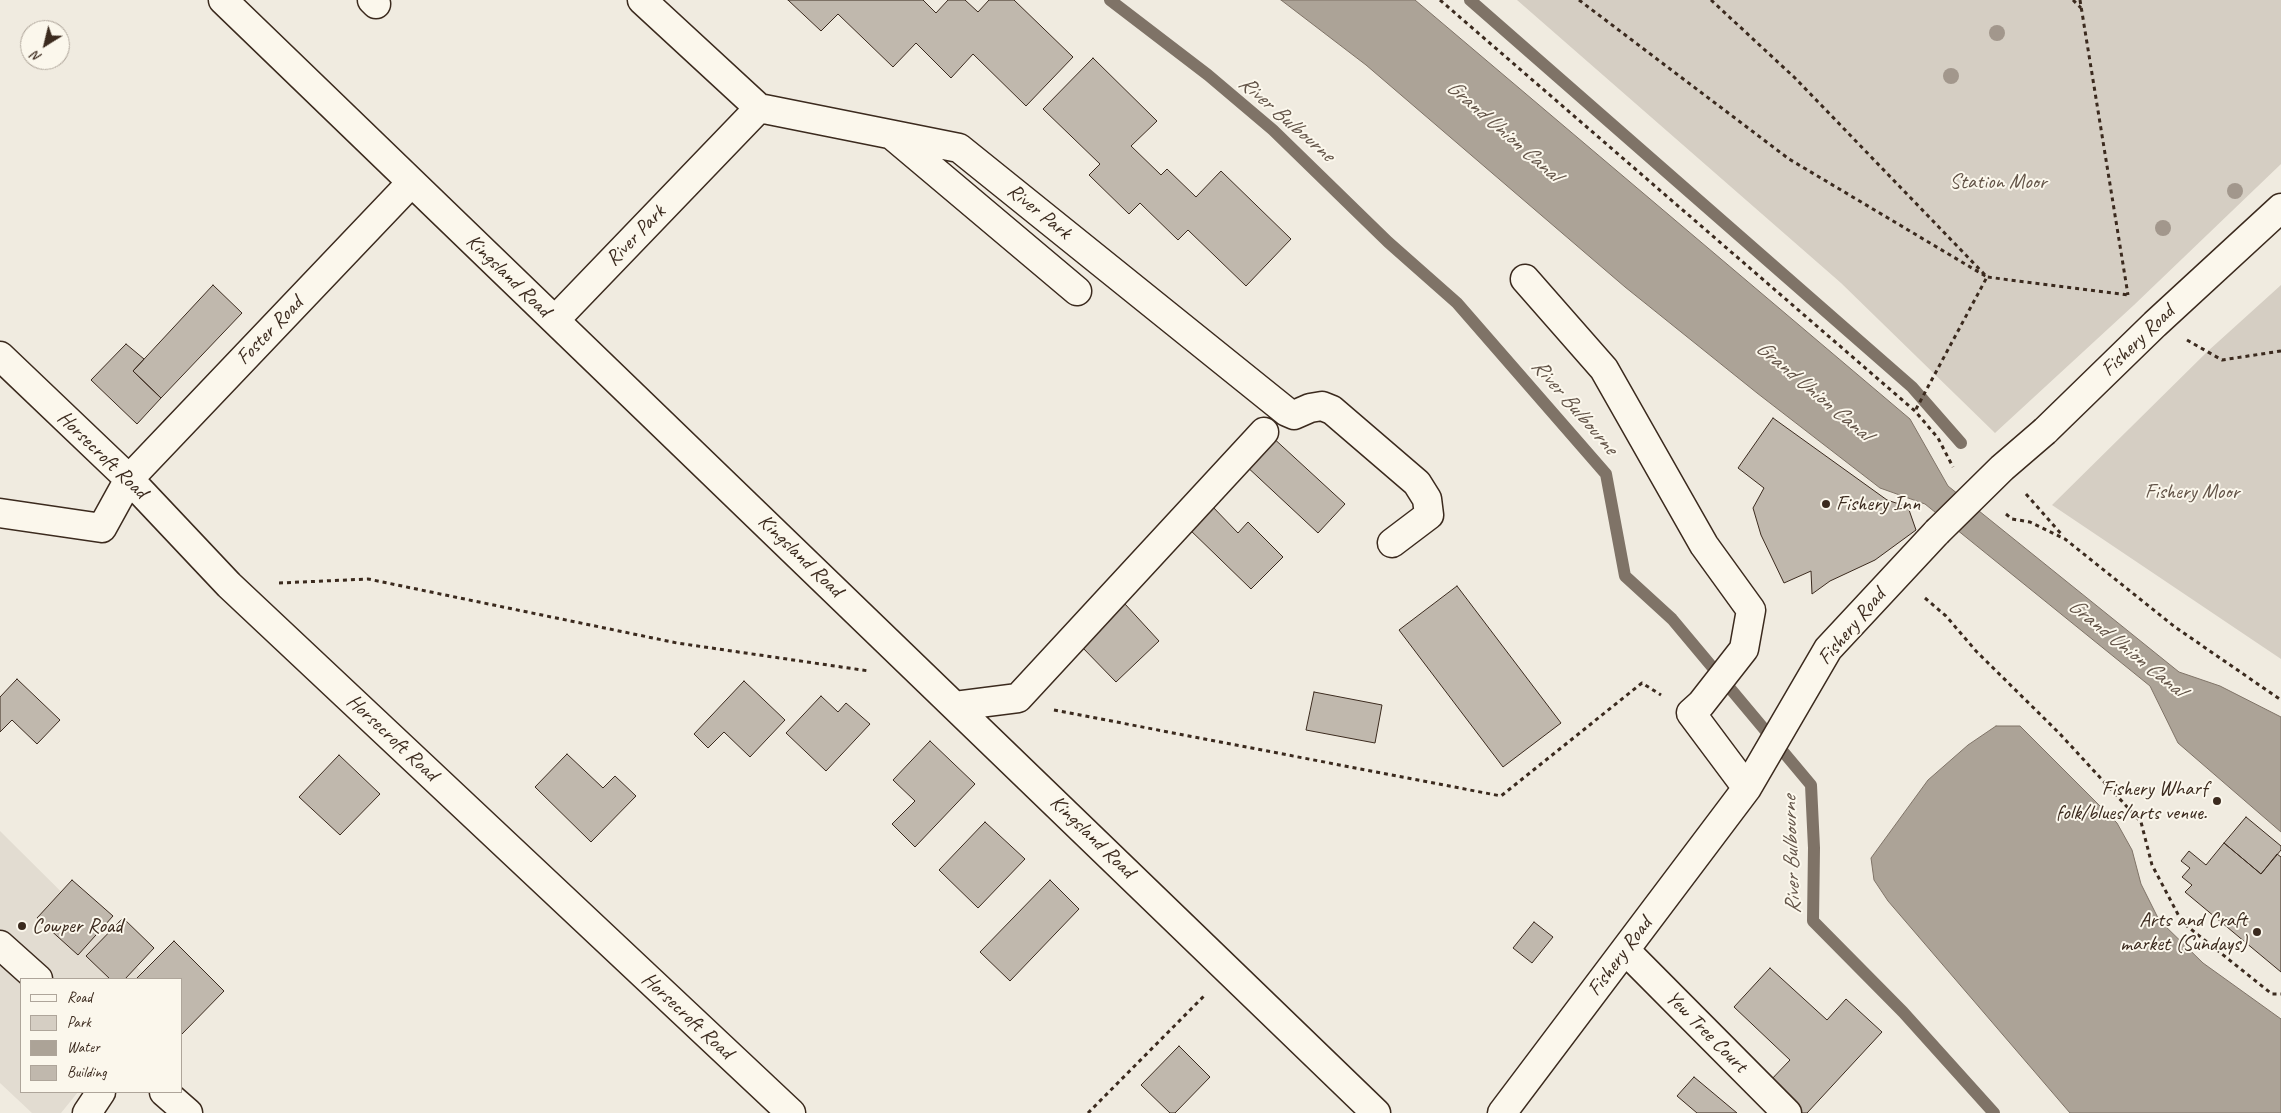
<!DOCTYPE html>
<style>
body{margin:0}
#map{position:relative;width:2281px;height:1113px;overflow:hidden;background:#f0ebe0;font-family:Caveat,sans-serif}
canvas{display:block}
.legend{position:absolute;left:20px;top:978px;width:162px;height:115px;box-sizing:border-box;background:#fbf7ec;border:1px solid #aea59a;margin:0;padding:6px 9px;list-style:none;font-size:15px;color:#3b2a1e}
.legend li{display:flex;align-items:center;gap:10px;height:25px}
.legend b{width:25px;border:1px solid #aea59a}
.north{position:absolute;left:20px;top:20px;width:50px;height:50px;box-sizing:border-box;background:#fbf7ec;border:1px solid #aea59a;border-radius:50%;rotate:216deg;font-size:14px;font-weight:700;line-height:20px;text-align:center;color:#3b2a1e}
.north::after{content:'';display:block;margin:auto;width:18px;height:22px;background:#3b2a1e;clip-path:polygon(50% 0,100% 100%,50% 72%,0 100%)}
</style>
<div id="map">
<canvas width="2281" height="1113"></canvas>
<ul class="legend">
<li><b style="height:6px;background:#fbf7ec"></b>Road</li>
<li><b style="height:14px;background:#d5cec3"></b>Park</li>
<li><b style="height:14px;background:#aca397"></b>Water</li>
<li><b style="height:14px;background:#c0b8ad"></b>Building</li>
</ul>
<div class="north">N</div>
</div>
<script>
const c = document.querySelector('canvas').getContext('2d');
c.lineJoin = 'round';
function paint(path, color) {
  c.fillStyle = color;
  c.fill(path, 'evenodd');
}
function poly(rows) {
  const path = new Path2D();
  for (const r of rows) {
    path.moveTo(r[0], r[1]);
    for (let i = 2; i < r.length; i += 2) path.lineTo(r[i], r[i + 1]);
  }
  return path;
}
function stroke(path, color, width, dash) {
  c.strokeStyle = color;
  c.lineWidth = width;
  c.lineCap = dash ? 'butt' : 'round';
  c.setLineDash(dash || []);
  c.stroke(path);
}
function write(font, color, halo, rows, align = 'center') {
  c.font = font + ' Caveat,sans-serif';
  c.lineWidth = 4;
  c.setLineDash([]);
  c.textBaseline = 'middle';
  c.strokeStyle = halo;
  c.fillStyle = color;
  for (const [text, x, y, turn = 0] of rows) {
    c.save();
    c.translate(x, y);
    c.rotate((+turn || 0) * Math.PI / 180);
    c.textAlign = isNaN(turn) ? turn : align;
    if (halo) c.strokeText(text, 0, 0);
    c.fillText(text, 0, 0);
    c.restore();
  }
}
paint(poly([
 [0,831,149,979,21,979,21,1092,78,1092,61,1113,32,1113,0,1083]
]), '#e2dcd1');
paint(poly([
 [1517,0,2281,0,2281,164,2134,305,1995,433,1841,283],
 [2281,285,2281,659,2052,505,2208,351]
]), '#d5cec3');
const water = poly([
 [1281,0,1415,0,1910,419,1948,486,2179,672,2220,686,2281,717,2281,832,2178,743,2150,686,1925,504,1880,488,1757,393,1625,287,1366,65,1281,0],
 [1996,726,2020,726,2117,823,2132,850,2141,884,2159,920,2203,963,2281,1019,2281,1113,2070,1113,1888,901,1874,880,1871,858,1928,780,1968,745,1996,726]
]);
paint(water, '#aca397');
stroke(water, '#7f7367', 1);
stroke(poly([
 [1110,0,1208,75,1273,130,1388,242,1457,303,1606,474,1625,576,1672,619,1811,785,1814,848,1813,921,1903,1012,1994,1113],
 [1470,0,1912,387,1961,443]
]), '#7f7367', 12);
const building = poly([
 [788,0,923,0,936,13,948,0,965,0,978,12,989,0,1014,0,1073,57,1026,106,973,54,951,78,916,43,893,67,838,14,821,31,788,0],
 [1093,58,1157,121,1131,146,1161,175,1167,169,1196,197,1221,171,1291,239,1246,286,1188,230,1178,240,1140,203,1129,214,1089,175,1100,164,1043,109,1093,58],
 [213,285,242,313,161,398,133,371,213,285],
 [126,344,144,359,133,371,161,398,137,424,91,380,126,344],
 [1773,418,1887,500,1908,507,1916,530,1875,560,1830,581,1812,594,1811,571,1784,583,1761,535,1753,508,1764,488,1738,468,1773,418],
 [1270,435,1345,504,1318,533,1244,464,1270,435],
 [1210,504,1238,533,1248,522,1283,557,1251,589,1187,527,1210,504],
 [1457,586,1561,723,1503,767,1399,630,1457,586],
 [1125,604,1159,641,1116,682,1081,646,1125,604],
 [17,679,60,720,37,744,12,720,0,732,0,697,17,679],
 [744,681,785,720,750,757,724,732,708,748,694,734,744,681],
 [1314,692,1382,705,1375,743,1306,730,1314,692],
 [821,696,838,712,846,703,870,724,826,771,786,733,821,696],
 [930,741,975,784,915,847,892,824,915,801,893,780,930,741],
 [567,754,603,788,615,776,636,796,591,842,535,787,567,754],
 [339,755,380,794,340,835,299,797,339,755],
 [2246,817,2281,846,2281,850,2261,874,2224,843,2246,817],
 [985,822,1025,859,978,908,939,870,985,822],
 [2224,843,2261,874,2277,854,2281,857,2281,972,2185,892,2192,885,2182,877,2190,868,2181,861,2189,851,2206,865,2224,843],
 [72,880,113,916,78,955,37,918,72,880],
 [1050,880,1079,909,1010,981,980,952,1050,880],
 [123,918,154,948,125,979,110,979,86,956,123,918],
 [1534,922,1553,937,1532,963,1513,948,1534,922],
 [174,941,224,991,181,1035,181,979,136,979,174,941],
 [1770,968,1827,1020,1846,999,1882,1032,1807,1113,1800,1113,1768,1083,1790,1060,1734,1007,1770,968],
 [1179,1046,1210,1077,1175,1113,1170,1113,1141,1085,1179,1046],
 [1694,1077,1737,1113,1697,1113,1677,1096,1694,1077]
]);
paint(building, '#c0b8ad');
stroke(building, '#3b2a1e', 1);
const minor = poly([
 [223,0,1376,1113],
 [372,0,376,4],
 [642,0,759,108],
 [893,136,1077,291],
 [1525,279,1604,369,1704,545,1751,610,1744,649,1701,704,1691,713,1747,788],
 [555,320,759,108,959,148,1287,412,1294,415,1310,408,1322,406,1332,410,1417,483,1427,499,1429,515,1392,543],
 [0,356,129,479,229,585,791,1113],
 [2045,431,2155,324,2281,208],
 [0,513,102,528,129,479,411,183],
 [955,706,1018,698,1264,432],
 [0,945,38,979],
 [1625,950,1787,1113],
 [164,1092,188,1113],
 [87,1113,101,1092],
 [1502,1113,1747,788,1828,649,1937,532]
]);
stroke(minor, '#3b2a1e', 31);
stroke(poly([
 [1440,0,1915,411,1938,438,1953,467],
 [1579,0,1789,159,1987,277,1915,411],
 [1711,0,1795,78,1987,277,2128,295],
 [2073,0,2081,8],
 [2080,0,2128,295],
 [2187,340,2222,360,2281,351],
 [2026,494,2063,536],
 [2006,514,2012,519,2030,522,2065,539,2175,627,2281,700],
 [279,583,368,579,677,643,869,671],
 [1925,598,1946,616,1976,651,2060,734,2141,822,2152,865,2182,922,2272,994,2281,994],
 [1054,710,1501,796,1642,683,1661,695],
 [1088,1113,1204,996]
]), '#3b2a1e', 3, [4, 4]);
stroke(minor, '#fbf7ec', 28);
const minorBridge = poly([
 [1937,532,2002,468,2045,431]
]);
stroke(minorBridge, '#3b2a1e', 31, []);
stroke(minorBridge, '#fbf7ec', 28);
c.fillStyle = '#a2978c';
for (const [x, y] of [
 [1997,33],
 [1951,76],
 [2235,191],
 [2163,228]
]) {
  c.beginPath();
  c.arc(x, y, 8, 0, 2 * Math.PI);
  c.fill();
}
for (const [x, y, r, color] of [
 [1826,504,5,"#3b2a1e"],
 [2217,801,5,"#3b2a1e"],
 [22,926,5,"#3b2a1e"],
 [2257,932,5,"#3b2a1e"]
]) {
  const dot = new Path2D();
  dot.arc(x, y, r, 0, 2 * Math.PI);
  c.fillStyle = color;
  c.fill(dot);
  stroke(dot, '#fbf7ec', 2);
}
write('21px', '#625347', '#fbf7ec', [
 ["Station Moor",1998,182],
 ["Fishery Moor",2192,492]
]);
write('21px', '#3b2a1e', '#fbf7ec', [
 ["River Park",1039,212,39],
 ["River Park",636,236,-46],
 ["Kingsland Road",508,276,44],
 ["Foster Road",270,331,-46],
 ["Fishery Road",2138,341,-44],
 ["Horsecroft Road",102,455,44],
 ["Kingsland Road",800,556,44],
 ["Fishery Road",1852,627,-50],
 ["Horsecroft Road",392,738,43],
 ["Kingsland Road",1092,837,44],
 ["Fishery Road",1620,957,-53],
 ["Horsecroft Road",687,1016,43],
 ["Yew Tree Court",1706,1032,45]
]);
write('21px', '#3b2a1e', '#fbf7ec', [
 ["Fishery Inn",1836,504],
 ["Fishery Wharf",2207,789,"right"],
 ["folk/blues/arts venue.",2207,813,"right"],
 ["Arts and Craft",2247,920,"right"],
 ["market (Sundays)",2247,944,"right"],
 ["Cowper Road",32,926]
], 'left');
write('italic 22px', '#635448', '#fbf7ec', [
 ["River Bulbourne",1286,119,41],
 ["Grand Union Canal",1503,131,41],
 ["Grand Union Canal",1813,391,40],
 ["River Bulbourne",1574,407,49],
 ["Grand Union Canal",2126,648,39],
 ["River Bulbourne",1792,855,-92]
]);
</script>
